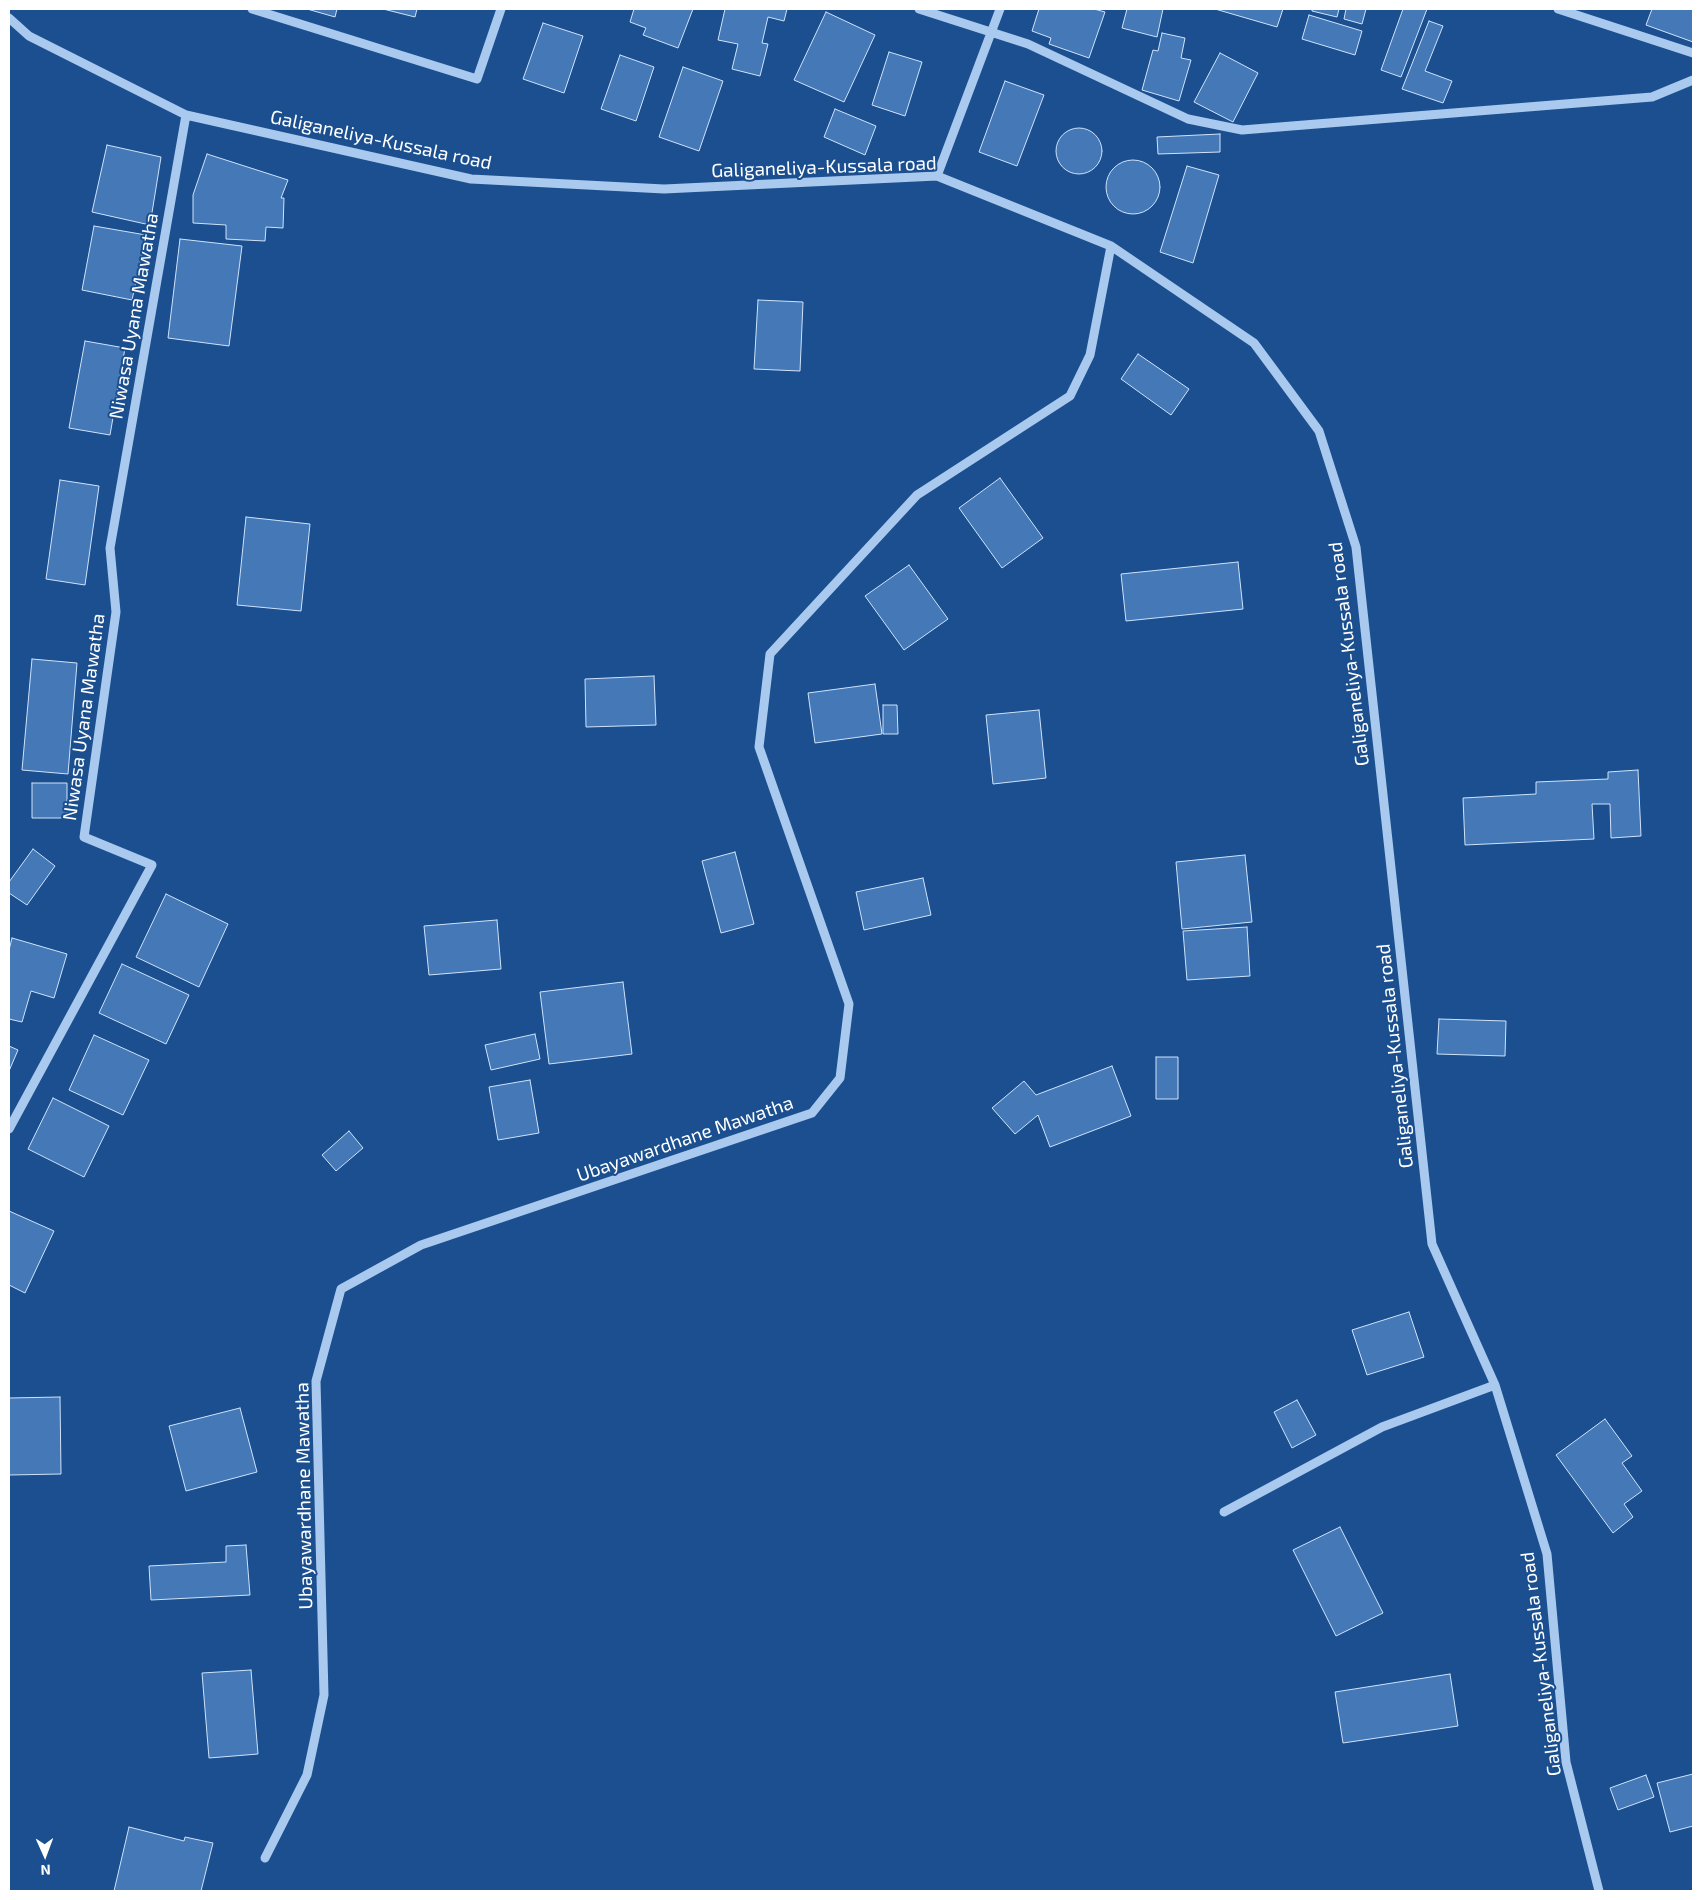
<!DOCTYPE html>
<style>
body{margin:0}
#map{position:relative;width:1702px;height:1900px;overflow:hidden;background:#1b4f8f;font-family:"Exo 2",sans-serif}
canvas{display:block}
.frame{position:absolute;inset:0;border:10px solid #fff;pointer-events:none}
.north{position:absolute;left:20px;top:1830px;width:50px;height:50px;-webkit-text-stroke:4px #1b4f8f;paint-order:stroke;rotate:178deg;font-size:14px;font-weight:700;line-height:20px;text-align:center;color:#fff}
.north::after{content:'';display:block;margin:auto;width:18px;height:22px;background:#fff;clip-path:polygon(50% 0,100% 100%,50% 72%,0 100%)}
</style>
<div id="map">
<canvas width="1702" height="1900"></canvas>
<div class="frame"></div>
<div class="north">N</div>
</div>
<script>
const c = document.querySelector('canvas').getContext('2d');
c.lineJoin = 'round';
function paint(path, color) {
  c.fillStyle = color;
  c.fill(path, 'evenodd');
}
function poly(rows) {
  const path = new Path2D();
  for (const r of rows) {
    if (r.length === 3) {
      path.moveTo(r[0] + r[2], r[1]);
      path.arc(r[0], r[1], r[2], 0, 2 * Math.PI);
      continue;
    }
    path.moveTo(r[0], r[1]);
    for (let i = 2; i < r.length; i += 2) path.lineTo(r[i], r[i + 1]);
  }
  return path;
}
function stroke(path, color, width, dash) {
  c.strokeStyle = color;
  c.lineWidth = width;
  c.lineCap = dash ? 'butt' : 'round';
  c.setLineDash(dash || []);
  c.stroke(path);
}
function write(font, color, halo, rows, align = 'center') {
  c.font = font + ' "Exo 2",sans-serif';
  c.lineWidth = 4;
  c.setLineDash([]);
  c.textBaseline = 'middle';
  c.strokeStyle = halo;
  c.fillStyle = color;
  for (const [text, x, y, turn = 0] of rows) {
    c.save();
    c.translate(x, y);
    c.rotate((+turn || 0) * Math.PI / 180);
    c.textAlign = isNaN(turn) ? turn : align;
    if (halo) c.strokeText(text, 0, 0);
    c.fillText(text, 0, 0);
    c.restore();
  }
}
const building = poly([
 [307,9,337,9,335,17,307,9],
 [383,9,417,9,415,17,383,9],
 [634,9,693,9,678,48,643,35,646,28,630,22,634,9],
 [725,9,787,9,784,21,768,17,762,43,768,44,760,76,732,69,738,44,718,40,725,9],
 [1039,9,1094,9,1105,12,1089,58,1049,44,1051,38,1032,31,1039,9],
 [1127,9,1163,9,1157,37,1122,28,1127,9],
 [1215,9,1283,9,1277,27,1215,9],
 [1312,9,1339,9,1337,17,1312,11,1312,9],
 [1346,9,1366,9,1362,24,1344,19,1346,9],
 [1403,9,1427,9,1401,77,1381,70,1403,9],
 [1652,9,1693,9,1693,42,1646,25,1652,9],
 [826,12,875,35,844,102,794,80,826,12],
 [1309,15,1362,31,1355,55,1302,39,1309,15],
 [1429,21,1443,26,1425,71,1452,81,1443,103,1402,89,1429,21],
 [543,23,583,36,564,93,523,79,543,23],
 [1162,33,1185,38,1181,58,1191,60,1179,101,1142,90,1153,50,1158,51,1162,33],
 [889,52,922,62,905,116,872,105,889,52],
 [1220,53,1258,73,1233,122,1194,102,1220,53],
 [620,55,654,67,636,121,601,109,620,55],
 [683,67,723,81,699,151,659,137,683,67],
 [1005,81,1044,95,1017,166,979,152,1005,81],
 [835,109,876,126,865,155,824,137,835,109],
 [1079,151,23],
 [1220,134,1220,152,1158,154,1157,137,1220,134],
 [107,145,161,157,150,225,92,212,107,145],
 [207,154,288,180,281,198,284,198,283,228,266,227,265,241,226,239,226,225,193,223,193,195,207,154],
 [1133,187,27],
 [1187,166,1219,175,1193,263,1160,252,1187,166],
 [94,226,146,235,132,300,82,290,94,226],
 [180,239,242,246,229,346,168,338,180,239],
 [758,300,803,302,800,371,754,369,758,300],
 [85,341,125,348,110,435,69,428,85,341],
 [1138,354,1189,389,1171,415,1121,379,1138,354],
 [1000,478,1043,538,1002,568,959,508,1000,478],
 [60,480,99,486,85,585,46,579,60,480],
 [246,517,310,524,301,611,237,605,246,517],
 [1238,562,1243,609,1126,621,1121,574,1238,562],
 [909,565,948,619,904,650,865,596,909,565],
 [32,659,77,663,68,774,22,770,32,659],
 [654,676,656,725,586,727,585,679,654,676],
 [875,684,882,734,815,743,808,693,875,684],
 [883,705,897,705,898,734,883,734,883,705],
 [1039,710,1046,778,993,784,986,715,1039,710],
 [1638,770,1641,836,1611,838,1610,804,1592,804,1594,839,1465,845,1463,798,1536,794,1536,782,1608,779,1608,772,1638,770],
 [32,783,67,783,67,818,32,818,32,783],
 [33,849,55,866,27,905,9,893,9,882,33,849],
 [735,852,754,924,721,933,702,861,735,852],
 [1245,855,1252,922,1182,929,1176,862,1245,855],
 [923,878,931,915,864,930,856,892,923,878],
 [166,894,228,924,199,987,136,957,166,894],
 [497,920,501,969,429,975,424,926,497,920],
 [1247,927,1250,976,1187,980,1183,931,1247,927],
 [12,938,67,954,54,998,31,991,22,1022,9,1019,9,950,12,938],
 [122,964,189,995,166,1044,99,1013,122,964],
 [623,982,632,1054,549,1064,540,992,623,982],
 [1439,1019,1506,1021,1505,1056,1437,1054,1439,1019],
 [535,1034,540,1059,491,1070,485,1045,535,1034],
 [94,1035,149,1060,123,1115,69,1090,94,1035],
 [9,1046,18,1050,9,1071,9,1046],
 [1156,1057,1178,1057,1178,1099,1156,1099,1156,1057],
 [1112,1066,1131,1116,1050,1147,1038,1115,1015,1134,992,1108,1024,1081,1036,1095,1112,1066],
 [530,1080,539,1133,498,1140,489,1087,530,1080],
 [53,1098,109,1126,84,1177,28,1149,53,1098],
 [349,1131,363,1148,336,1171,322,1155,349,1131],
 [9,1211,54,1231,25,1293,9,1285,9,1211],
 [1409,1312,1424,1357,1367,1375,1352,1330,1409,1312],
 [60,1397,61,1474,9,1475,9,1398,60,1397],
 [1297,1400,1316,1435,1292,1448,1274,1412,1297,1400],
 [240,1408,257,1472,186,1491,169,1426,240,1408],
 [1605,1419,1632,1456,1622,1463,1642,1491,1624,1504,1633,1517,1613,1533,1556,1455,1605,1419],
 [1340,1527,1383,1613,1336,1636,1293,1550,1340,1527],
 [246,1545,250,1595,151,1600,149,1566,226,1562,226,1546,246,1545],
 [251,1670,258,1754,209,1758,202,1673,251,1670],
 [1450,1674,1458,1726,1343,1743,1335,1692,1450,1674],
 [1693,1774,1693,1826,1670,1832,1657,1783,1693,1774],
 [1646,1775,1654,1797,1618,1810,1610,1788,1646,1775],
 [129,1827,184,1841,185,1837,213,1843,201,1891,114,1891,129,1827]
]);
paint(building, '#4478b7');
stroke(building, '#cfe3fa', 1);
stroke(poly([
 [252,9,477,79,501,9],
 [919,9,1028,44,1188,119,1242,130,1652,97,1693,80],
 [1558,9,1693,53],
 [9,18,29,36,186,115,471,179,664,189,937,176,1111,246,1254,343,1319,431,1356,547,1432,1244,1495,1385,1547,1554,1566,1762,1599,1891],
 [937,176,1000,9],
 [9,1129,152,865,84,837,116,612,110,548,186,115],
 [1224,1512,1382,1427,1495,1385],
 [265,1858,307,1775,324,1695,316,1381,341,1289,421,1245,812,1113,840,1078,849,1004,759,747,770,654,917,495,1070,396,1090,355,1111,246]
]), '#a9c9ee', 9);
write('19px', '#fff', '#1b4f8f', [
 ["Galiganeliya-Kussala road",381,140,12],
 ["Galiganeliya-Kussala road",824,167,-2],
 ["Niwasa Uyana Mawatha",134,316,-80],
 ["Galiganeliya-Kussala road",1349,654,-97],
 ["Niwasa Uyana Mawatha",84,717,-82],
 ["Galiganeliya-Kussala road",1395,1056,-96],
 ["Ubayawardhane Mawatha",685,1139,-19],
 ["Ubayawardhane Mawatha",304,1496,-91],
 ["Galiganeliya-Kussala road",1541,1664,-97]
]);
</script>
